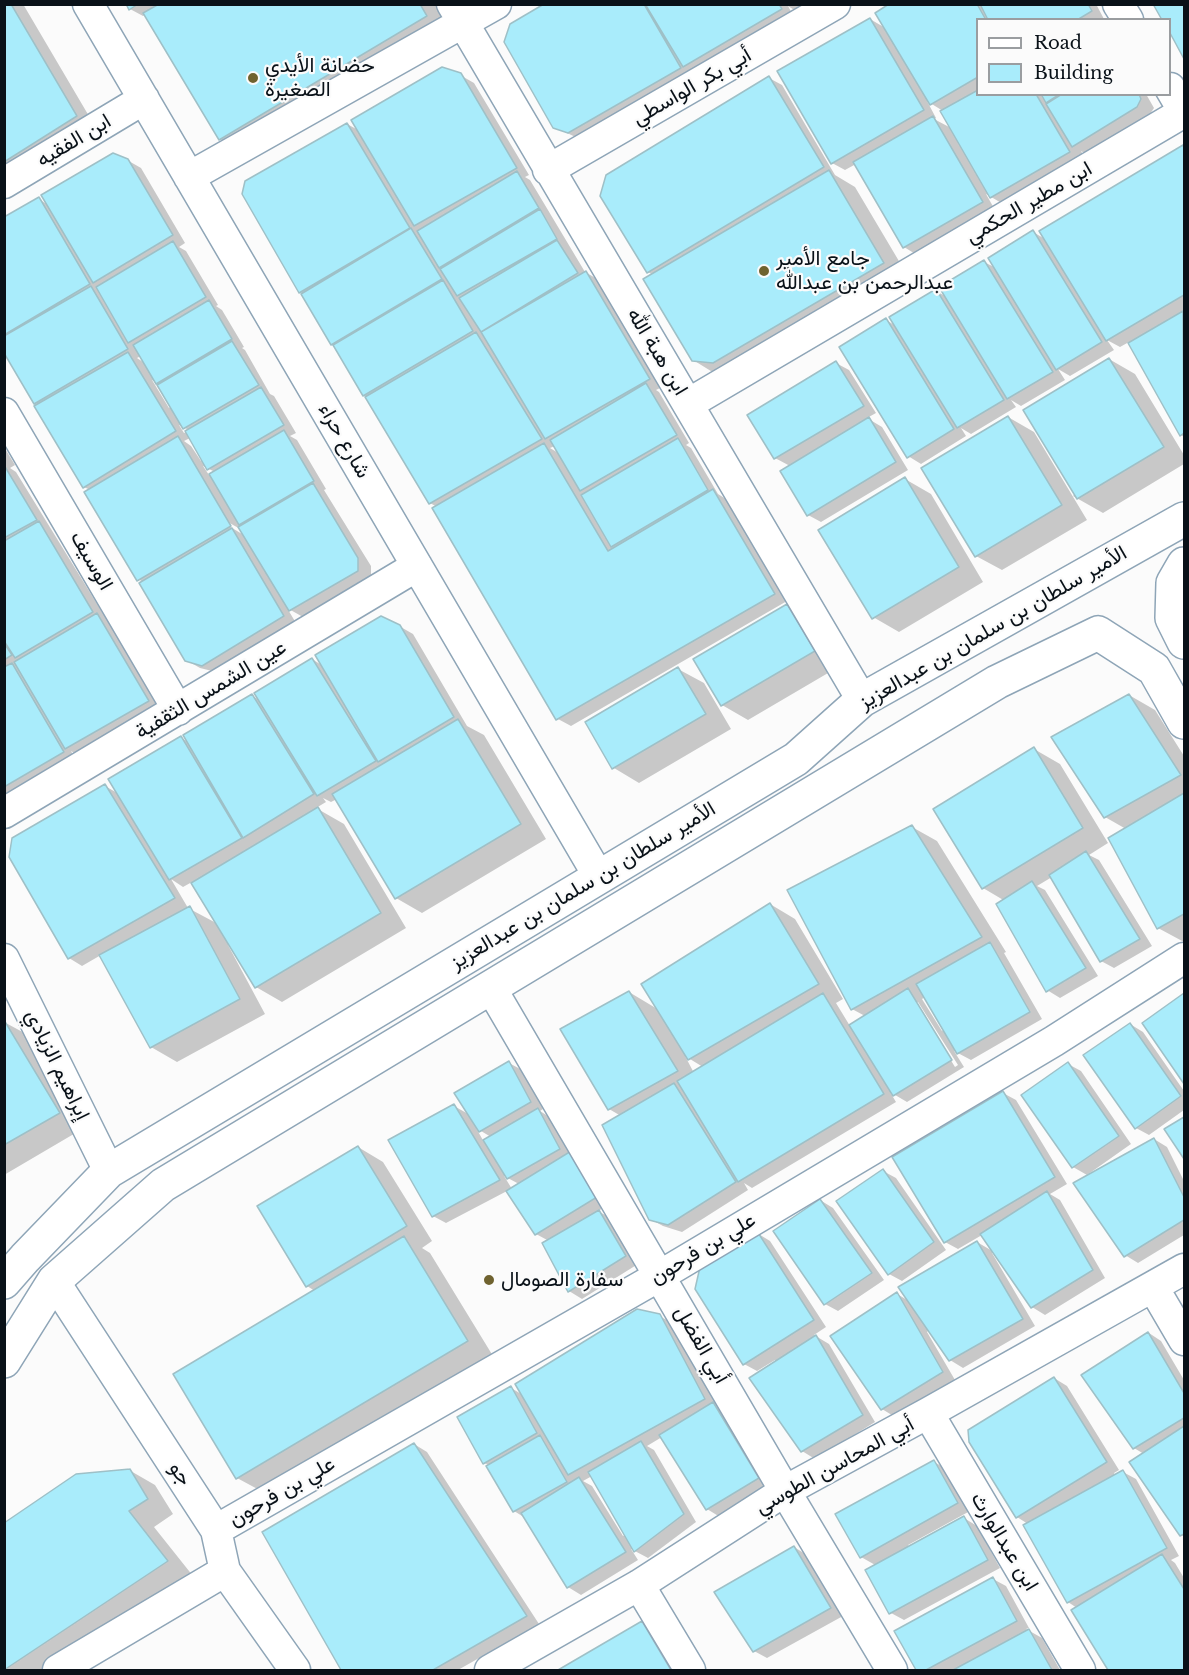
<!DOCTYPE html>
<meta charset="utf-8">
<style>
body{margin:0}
#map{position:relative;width:1189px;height:1675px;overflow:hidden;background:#fbfbfb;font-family:"Libre Baskerville",serif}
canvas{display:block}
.frame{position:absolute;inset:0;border:6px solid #091118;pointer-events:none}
.legend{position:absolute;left:976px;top:18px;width:195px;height:78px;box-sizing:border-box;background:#fbfbfb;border:2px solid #9a9da0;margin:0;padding:8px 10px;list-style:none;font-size:18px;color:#091118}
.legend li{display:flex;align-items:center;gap:12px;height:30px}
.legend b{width:30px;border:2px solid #9a9da0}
</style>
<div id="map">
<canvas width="1189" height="1675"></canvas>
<div class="frame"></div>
<ul class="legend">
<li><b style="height:8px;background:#fff"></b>Road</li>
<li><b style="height:16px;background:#a9ecfb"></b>Building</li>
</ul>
</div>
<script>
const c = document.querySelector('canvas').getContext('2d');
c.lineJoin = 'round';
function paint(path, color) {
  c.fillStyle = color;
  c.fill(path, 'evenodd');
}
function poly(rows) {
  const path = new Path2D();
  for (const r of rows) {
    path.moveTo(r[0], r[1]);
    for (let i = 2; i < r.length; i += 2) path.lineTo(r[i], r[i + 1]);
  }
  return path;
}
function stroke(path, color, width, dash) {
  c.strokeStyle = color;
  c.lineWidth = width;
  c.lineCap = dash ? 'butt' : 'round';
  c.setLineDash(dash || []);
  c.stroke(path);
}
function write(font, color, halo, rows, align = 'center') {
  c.font = font + ' "Libre Baskerville",Vazirmatn,serif';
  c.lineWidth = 4.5;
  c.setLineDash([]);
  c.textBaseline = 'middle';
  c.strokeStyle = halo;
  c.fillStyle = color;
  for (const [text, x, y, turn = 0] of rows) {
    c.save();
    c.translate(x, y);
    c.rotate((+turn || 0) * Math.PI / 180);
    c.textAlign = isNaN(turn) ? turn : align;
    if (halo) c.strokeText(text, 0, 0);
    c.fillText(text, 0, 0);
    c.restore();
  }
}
paint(poly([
 [4,4,23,4,96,128,4,185],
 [127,4,436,4,452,31,246,154,220,139,146,14,143,16,130,9],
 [547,4,790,5,813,4,799,13,788,6,794,17,697,74,690,70,693,76,582,140,554,127],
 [892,4,1096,4,1104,19,1103,20,978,20,978,94,1146,94,1154,108,1150,114,1086,154,1081,151,1088,164,1010,208,986,194,995,210,917,255,904,247,856,164,845,170,832,163,870,19,887,29],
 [927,101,943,111,951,128,934,119,936,118],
 [1155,4,1184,4,1184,56,1170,30,1170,20],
 [460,75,474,83,529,175,525,177,530,180,585,272,599,280,662,387,656,390,659,392,689,443,686,445,691,448,718,494,726,499,787,601,571,726,558,719,437,507,430,503,304,294,300,292,347,124,360,131],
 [555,446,560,454,550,448],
 [769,78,782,85,835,175,855,187,909,278,719,376,693,360,653,275,648,272],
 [1183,147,1184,148,1184,310,1181,312,1184,314,1184,437,1181,435,1129,342,1120,347,1107,340,1114,350,1070,376,1058,369,1065,380,1021,406,1011,400,1016,407,971,434,961,428,966,436,921,464,908,456,886,320,896,326,936,291,947,297,984,262,996,268,1033,232,1045,239],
 [127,160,141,168,185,243,179,247,186,251,218,305,216,306,222,310,244,347,242,348,245,350,270,394,274,396,296,433,290,436,297,440,326,489,324,490,371,566,371,579,303,617,287,608,296,623,216,672,200,668,186,660,143,582,138,579,90,490,84,487,39,405,35,402,4,350,4,219,39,199,48,205],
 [141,356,146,364,137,358],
 [152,380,161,385,172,406,169,408],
 [179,425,189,430,184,433],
 [190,438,203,460,201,461,191,446,184,441],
 [203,466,215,472,209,475],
 [226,521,242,530,242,534,224,523],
 [1109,359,1135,374,1184,455,1184,464,1103,513,1073,496,1075,494],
 [836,363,849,370,876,413,867,418,882,427,908,470,821,522,808,515,790,466,775,458],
 [1008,417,1034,432,1087,520,1002,570,976,556],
 [4,447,15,465,10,468,16,472,161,708,79,756,71,751,76,760,4,801],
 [905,479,931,494,983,582,899,632,873,617],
 [787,605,813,620,840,666,748,720,722,705],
 [399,626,413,634,467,726,484,735,546,839,422,913,396,898,337,799,331,802,323,798,326,802,316,808,344,824,406,928,282,1002,256,987,230,944,228,945,265,1014,177,1062,151,1047,101,955,82,966,69,958,10,856,105,786,119,794,181,738,190,743,252,696,260,700,312,659,323,666],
 [171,879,183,887,192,882,218,924,188,908],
 [678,669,704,683,731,729,639,783,614,768,587,722],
 [1129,695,1155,710,1184,756,1184,942,1158,928,1126,829,1105,817],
 [1034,749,1060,764,1108,843,1089,855,1099,860,1152,946,1114,968,1101,961,1052,877,1037,886,1045,890,1098,976,1060,998,1047,990,1005,901,983,888],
 [912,827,937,841,1006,952,1004,953,1042,1019,971,1060,954,1051,964,1067,907,1102,890,1092,896,1102,752,1188,744,1183,748,1190,682,1232,663,1226,650,1219,621,1116,609,1109,629,992,659,1010,770,904,795,919,843,999,836,1003,850,1026,865,1016,852,1009],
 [925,997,944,1030,942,1031,922,999],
 [915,1002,918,1002,958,1065,955,1067],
 [685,1056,703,1067,694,1073],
 [1184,995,1184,1082,1144,1023],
 [4,1022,30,1036,84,1128,4,1175],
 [1130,1024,1143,1032,1184,1091,1184,1110,1149,1135,1136,1128],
 [509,1063,522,1070,543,1109,540,1111,551,1118,570,1153,614,1202,598,1211,612,1219,638,1264,582,1299,569,1291,549,1241,536,1234,507,1191,446,1223,433,1216,454,1106,470,1115],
 [476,1128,491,1137,484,1142],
 [504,1176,519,1184,512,1189],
 [1068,1064,1081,1071,1131,1144,1087,1175,1073,1167],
 [1003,1093,1016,1100,1067,1184,1050,1194,1060,1200,1105,1278,1045,1315,1032,1307,982,1235,958,1249,945,1242],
 [1184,1119,1184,1156,1166,1130],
 [1154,1139,1167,1147,1184,1181,1184,1235,1138,1263,1125,1255],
 [358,1147,383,1162,432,1241,422,1248,430,1253,493,1356,263,1492,237,1478,315,1291,307,1286],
 [883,1171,896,1178,946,1250,902,1281,889,1274],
 [820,1200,833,1208,884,1280,838,1311,825,1304],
 [757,1233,770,1241,826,1327,814,1335,829,1344,875,1422,815,1459,802,1451,775,1360,757,1371,744,1364],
 [977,1242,994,1252,992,1253,1035,1326,963,1368,950,1360,929,1330,927,1332,955,1380,895,1417,882,1409,897,1294,909,1301],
 [659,1316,673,1323,717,1407,726,1412,771,1485,720,1517,707,1509,662,1437,647,1446,654,1450,696,1522,648,1558,631,1549,638,1560,581,1595,568,1587,527,1519,514,1511,489,1465,484,1463,511,1388,523,1395],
 [592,1476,626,1534,623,1536,592,1486,583,1481],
 [1149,1333,1161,1341,1184,1380,1184,1537,1182,1535,1144,1454,1134,1448],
 [1054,1378,1067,1386,1119,1470,1114,1473,1115,1475,1123,1472,1136,1479,1179,1556,1171,1560,1175,1563,1184,1578,1184,1670,1110,1670,1073,1610,1077,1608,1068,1602,1028,1524,1017,1517],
 [414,1444,427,1452,539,1624,458,1670,343,1670,264,1532],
 [934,1462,947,1469,970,1511,908,1545,910,1548,964,1518,977,1526,1000,1568,904,1620,891,1613,877,1566,861,1557],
 [129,1470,155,1485,173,1514,154,1527,193,1576,53,1670,4,1670,4,1524],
 [794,1547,807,1555,843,1616,767,1658,754,1651],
 [993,1579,1006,1586,1029,1628,1026,1629,1042,1638,1060,1670,918,1670,896,1631],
 [642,1623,655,1630,679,1670,561,1670]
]), '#0003');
const building = poly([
 [4,4,11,4,77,116,4,162,4,4],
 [126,4,138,4,129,10,126,4],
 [159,4,420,4,427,16,219,140,143,13,159,4],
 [544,4,644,4,681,68,568,133,553,128,504,42,510,24,544,4],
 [645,4,779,4,782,9,683,67,645,4],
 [889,4,977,4,986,20,978,20,978,77,930,105,875,13,889,4],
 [980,4,1088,4,1092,11,1077,20,988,20,980,4],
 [1153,4,1184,4,1184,59,1170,33,1170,20,1162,20,1153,4],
 [870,18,924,110,831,164,777,71,870,18],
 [442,67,461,73,517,168,414,226,351,120,442,67],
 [769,76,824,167,647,273,600,196,606,175,769,76],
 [978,90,978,94,1036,94,1070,152,990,198,940,111,978,90],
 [1041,94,1060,94,1046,103,1041,94],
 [1062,94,1139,94,1141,99,1137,107,1072,147,1046,104,1062,94],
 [933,116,983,202,903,248,853,162,933,116],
 [347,123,410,228,299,293,242,194,245,181,347,123],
 [1183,145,1184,148,1184,295,1106,341,1039,231,1183,145],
 [113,153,128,159,173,235,93,283,41,195,113,153],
 [829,170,884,263,713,363,692,361,643,279,829,170],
 [517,171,539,208,439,268,417,231,517,171],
 [39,197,90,284,4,335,4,217,39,197],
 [540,209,557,239,457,296,440,269,540,209],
 [411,228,442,279,331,345,301,294,411,228],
 [1033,230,1102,342,1056,370,988,258,1033,230],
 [557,240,578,273,481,332,459,298,557,240],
 [173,241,206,297,128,343,96,287,173,241],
 [984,260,1053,372,1007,399,939,287,984,260],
 [586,271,650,379,545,439,481,332,586,271],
 [443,280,473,331,363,396,333,345,443,280],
 [91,286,128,349,34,404,4,353,4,336,91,286],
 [936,289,1004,400,957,428,889,317,936,289],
 [209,300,232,339,156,384,133,345,209,300],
 [1183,311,1184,433,1180,436,1128,343,1183,311],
 [886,318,954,429,907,458,839,347,886,318],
 [476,332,542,439,429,504,365,397,476,332],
 [232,341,259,385,183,429,157,385,232,341],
 [128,352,176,431,83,488,34,406,128,352],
 [1109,358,1164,447,1077,499,1023,410,1109,358],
 [836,361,864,406,774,459,747,415,836,361],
 [646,383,677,435,580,491,550,440,646,383],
 [261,387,284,425,207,470,185,431,261,387],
 [1008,416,1062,505,975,557,921,468,1008,416],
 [869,417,896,462,807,516,780,471,869,417],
 [284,430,314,481,239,525,209,474,284,430],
 [178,436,231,526,137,581,84,492,178,436],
 [678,438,708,490,611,547,581,495,678,438],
 [544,443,608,551,713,489,775,594,556,720,432,508,544,443],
 [4,465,37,520,4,538,4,465],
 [905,477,959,567,872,619,818,530,905,477],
 [313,483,358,558,358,571,289,611,238,527,313,483],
 [39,521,93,612,15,658,4,641,4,541,39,521],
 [232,528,284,616,202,666,185,661,139,583,232,528],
 [787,604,815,651,721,706,693,659,787,604],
 [97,613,149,701,65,749,14,662,97,613],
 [381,616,400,625,454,717,378,762,315,655,381,616],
 [4,643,12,655,4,660,4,643],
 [312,658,376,761,317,796,254,693,312,658],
 [12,663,64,752,4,787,4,667,12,663],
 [678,667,706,714,612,769,585,722,678,667],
 [252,694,314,794,243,838,183,735,252,694],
 [1129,694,1181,775,1104,818,1051,737,1129,694],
 [458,719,521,824,395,899,332,794,458,719],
 [181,736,242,838,169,880,108,779,181,736],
 [1034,747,1083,828,982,889,933,809,1034,747],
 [105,784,175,898,68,959,9,857,12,838,105,784],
 [1184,793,1184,914,1157,929,1108,838,1184,793],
 [318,807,381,913,255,988,191,883,318,807],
 [912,825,982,937,851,1010,787,890,912,825],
 [1086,851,1140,939,1100,962,1049,875,1086,851],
 [1032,881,1086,968,1046,992,996,904,1032,881],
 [770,903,819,984,688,1060,641,984,770,903],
 [190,906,240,999,150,1048,99,955,190,906],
 [990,942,1030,1012,957,1054,916,984,990,942],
 [908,988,952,1060,893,1096,849,1025,908,988],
 [629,991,678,1071,608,1110,560,1029,629,991],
 [823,993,884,1094,738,1182,677,1081,823,993],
 [1184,993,1184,1084,1142,1023,1184,993],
 [4,1020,60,1113,4,1145,4,1020],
 [1130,1023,1181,1096,1135,1129,1083,1055,1130,1023],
 [509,1061,531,1102,479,1132,454,1093,509,1061],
 [1068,1062,1119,1136,1072,1168,1021,1095,1068,1062],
 [674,1083,736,1182,668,1225,649,1220,602,1125,674,1083],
 [1003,1091,1055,1177,944,1243,892,1157,1003,1091],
 [454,1104,500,1180,432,1217,388,1140,454,1104],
 [538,1108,560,1149,507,1179,483,1140,538,1108],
 [1184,1117,1184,1159,1164,1129,1184,1117],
 [1154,1138,1184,1197,1184,1220,1124,1257,1073,1183,1154,1138],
 [358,1146,407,1226,306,1287,257,1206,358,1146],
 [576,1148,602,1194,535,1235,506,1191,576,1148],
 [883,1169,934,1242,888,1275,836,1201,883,1169],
 [1047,1191,1093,1270,1031,1308,980,1234,1047,1191],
 [820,1199,872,1273,824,1305,773,1231,820,1199],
 [599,1210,626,1256,568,1292,542,1243,599,1210],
 [757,1231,814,1320,743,1365,695,1289,700,1267,757,1231],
 [404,1236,468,1341,236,1479,173,1374,404,1236],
 [977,1241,1023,1319,949,1361,898,1287,977,1241],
 [897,1292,943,1372,881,1410,830,1336,897,1292],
 [637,1309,660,1314,705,1399,568,1475,515,1384,637,1309],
 [1148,1332,1184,1393,1184,1418,1133,1449,1081,1375,1148,1332],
 [816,1335,863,1415,801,1452,749,1378,816,1335],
 [1054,1377,1107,1462,1016,1518,969,1442,968,1430,1054,1377],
 [511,1386,537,1433,483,1464,457,1417,511,1386],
 [713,1402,759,1478,706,1510,659,1435,713,1402],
 [1184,1426,1184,1534,1180,1536,1129,1462,1184,1426],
 [540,1435,567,1482,513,1512,486,1466,540,1435],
 [641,1441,684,1514,634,1552,588,1472,641,1441],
 [414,1443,527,1616,433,1670,341,1670,262,1532,414,1443],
 [934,1460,958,1503,860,1558,835,1514,934,1460],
 [130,1469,148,1499,129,1511,168,1561,4,1670,4,1523,76,1474,130,1469],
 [1123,1470,1167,1548,1067,1603,1023,1525,1123,1470],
 [579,1477,626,1552,567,1588,521,1513,579,1477],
 [964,1516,988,1560,889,1614,865,1570,964,1516],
 [794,1546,831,1608,753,1652,714,1592,794,1546],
 [1162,1554,1184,1589,1184,1670,1108,1670,1071,1610,1162,1554],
 [993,1577,1017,1621,926,1670,916,1670,894,1631,993,1577],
 [642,1621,671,1670,558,1670,642,1621],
 [1029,1629,1052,1670,953,1670,1029,1629]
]);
paint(building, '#a9ecfb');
stroke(building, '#9ec0c7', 1.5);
const minor = poly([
 [88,4,599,877],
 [452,4,862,700],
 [1118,4,1128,20],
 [1170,88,1184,112],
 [548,170,835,4],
 [189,177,496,4],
 [4,183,144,99],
 [688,404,1184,112],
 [4,413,178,710],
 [4,813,417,566],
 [4,959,109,1171],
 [491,988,785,1491,892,1670],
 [54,1281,216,1530,225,1571,295,1670],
 [1153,1287,1184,1340],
 [928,1413,1080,1670],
 [216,1530,661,1275,1054,1041,1184,958],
 [639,1585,690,1670],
 [58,1670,225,1571],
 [490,1670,639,1585,785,1491,928,1413,1184,1269]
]);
const tertiary = poly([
 [1184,564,1173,583,1172,618,1184,642],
 [4,1282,25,1258,109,1171,796,759,862,700,1184,519],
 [4,1361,54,1281,163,1185,997,682,1098,633,1154,669,1184,722]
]);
stroke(minor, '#8ea5b7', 33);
stroke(tertiary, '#8ea5b7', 36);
stroke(minor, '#fff', 30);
stroke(tertiary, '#fff', 33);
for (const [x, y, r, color] of [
 [253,78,6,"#6f622f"],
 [764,271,6,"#6f622f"],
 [489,1280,6,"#6f622f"]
]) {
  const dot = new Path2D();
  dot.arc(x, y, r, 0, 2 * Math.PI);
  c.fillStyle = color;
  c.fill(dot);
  stroke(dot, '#fbfbfb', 2);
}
write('21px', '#091118', '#fbfbfb', [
 ["حضانة الأيدي",265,66],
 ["الصغيرة",265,90],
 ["جامع الأمير",776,259],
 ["عبدالرحمن بن عبدالله",776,283],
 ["سفارة الصومال",501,1280]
], 'left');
write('21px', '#091118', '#fbfbfb', [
 ["أبي بكر الواسطي",692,87,-30],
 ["ابن الفقيه",74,141,-31],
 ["ابن مطير الحكمي",1029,203,-30],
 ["ابن هبة الله",657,352,59],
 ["شارع حراء",344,441,60],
 ["الوسيف",91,561,60],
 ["الأمير سلطان بن سلمان بن عبدالعزيز",993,628,-30],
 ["عين الشمس الثقفية",211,690,-31],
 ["الأمير سلطان بن سلمان بن عبدالعزيز",583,886,-31],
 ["إبراهيم الزيادي",57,1065,64],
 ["علي بن فرحون",703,1249,-31],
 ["أبي الفضل",701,1345,60],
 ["أبي المحاسن الطوسي",835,1466,-29],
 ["جو",180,1474,57],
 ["علي بن فرحون",282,1492,-30],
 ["ابن عبدالوارث",1004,1542,59]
]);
</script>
